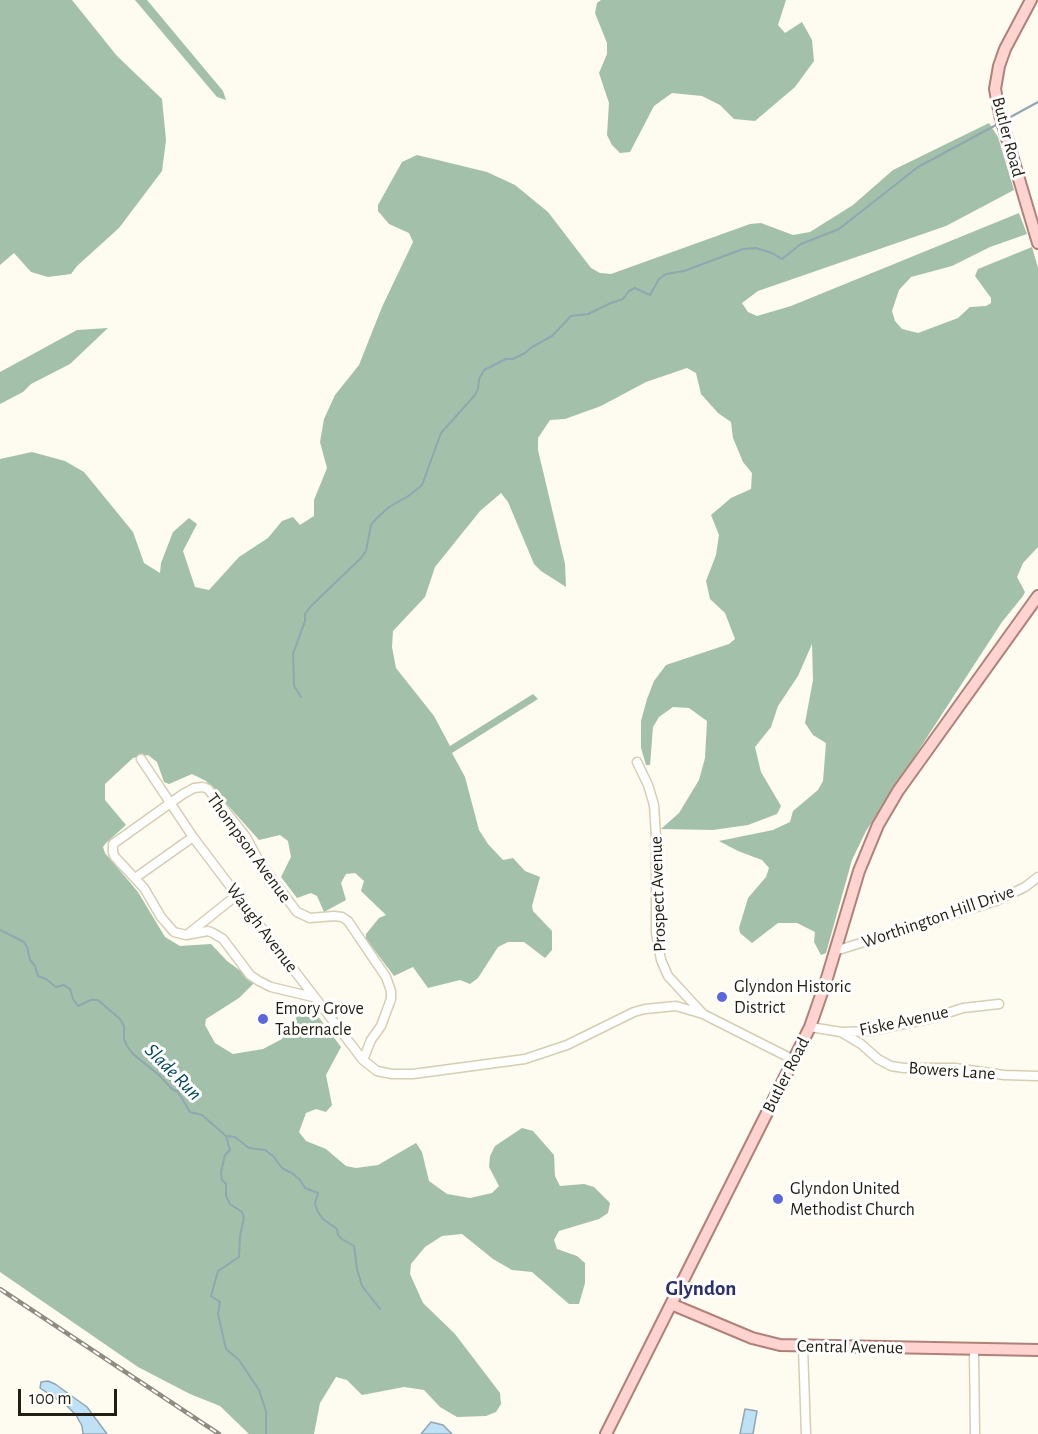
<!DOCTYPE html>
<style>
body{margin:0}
#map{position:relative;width:1038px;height:1434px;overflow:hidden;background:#fefbf0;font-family:"Alegreya Sans",sans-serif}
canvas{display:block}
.scale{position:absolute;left:18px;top:1389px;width:99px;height:27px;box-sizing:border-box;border:3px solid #211e13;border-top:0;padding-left:8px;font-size:18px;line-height:21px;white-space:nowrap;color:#211e13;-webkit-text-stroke:4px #fff;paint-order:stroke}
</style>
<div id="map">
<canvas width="1038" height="1434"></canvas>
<div class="scale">100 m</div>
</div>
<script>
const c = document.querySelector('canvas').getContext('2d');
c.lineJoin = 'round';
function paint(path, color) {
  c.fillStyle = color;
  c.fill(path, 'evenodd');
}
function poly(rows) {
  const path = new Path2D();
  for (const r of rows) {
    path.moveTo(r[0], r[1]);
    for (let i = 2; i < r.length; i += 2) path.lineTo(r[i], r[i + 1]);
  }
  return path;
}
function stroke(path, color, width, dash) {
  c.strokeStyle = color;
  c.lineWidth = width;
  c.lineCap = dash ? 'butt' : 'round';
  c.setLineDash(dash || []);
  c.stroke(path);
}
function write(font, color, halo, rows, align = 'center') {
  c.font = font + ' "Alegreya Sans",sans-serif';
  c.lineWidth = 6;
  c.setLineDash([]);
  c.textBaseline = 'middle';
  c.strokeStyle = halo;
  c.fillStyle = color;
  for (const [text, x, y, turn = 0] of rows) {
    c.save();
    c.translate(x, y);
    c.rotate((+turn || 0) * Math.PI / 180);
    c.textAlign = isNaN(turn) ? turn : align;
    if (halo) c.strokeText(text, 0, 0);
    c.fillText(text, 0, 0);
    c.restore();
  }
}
paint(poly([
 [0,0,72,0,117,56,162,99,166,140,162,171,119,228,77,266,71,274,48,277,31,272,14,253,0,265],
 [135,0,147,0,223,91,226,100,217,97],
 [601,0,786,0,778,25,785,33,802,22,812,40,814,61,795,87,755,121,734,119,720,105,702,96,672,93,654,106,630,152,620,153,612,145,607,135,609,103,599,73,607,54,607,43,595,13,597,3],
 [989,123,998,137,1014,190,946,226,758,291,742,303,748,312,757,316,791,306,1019,213,1027,234,990,247,952,266,911,277,899,290,892,311,895,321,902,329,918,333,958,318,970,307,986,306,991,303,991,298,975,276,978,269,1032,247,1038,268,1038,547,1023,563,1017,577,1025,592,1023,596,1002,622,866,831,852,860,826,953,821,955,814,942,815,932,797,923,778,923,752,943,740,933,739,928,748,898,766,877,769,868,762,860,738,851,719,841,773,830,790,822,793,811,818,790,823,781,826,743,813,735,805,723,813,680,812,644,798,676,778,706,771,727,755,747,761,772,781,806,777,814,748,825,713,830,661,829,679,813,699,780,705,758,707,721,689,708,673,707,659,717,653,727,650,765,646,765,641,748,641,721,647,699,654,681,666,665,729,644,735,639,725,613,710,599,706,581,716,555,719,535,711,515,731,498,751,489,752,473,743,462,733,438,731,422,718,413,701,394,696,373,687,368,646,382,601,406,565,419,550,420,538,438,538,450,565,564,566,587,541,571,534,564,508,502,501,493,480,511,435,567,425,597,393,631,392,647,396,668,434,716,450,746,533,694,538,699,452,753,465,777,479,830,488,844,503,860,513,858,525,871,540,877,532,906,533,911,552,931,552,950,545,958,524,942,508,942,498,947,478,978,470,984,460,980,428,988,413,967,394,976,366,939,366,934,379,918,386,915,361,891,364,881,355,873,346,874,341,883,346,900,324,912,317,896,311,893,297,898,281,877,291,857,288,841,280,835,259,840,206,781,192,774,169,784,164,782,157,762,148,755,133,758,105,784,105,800,126,825,106,843,103,847,105,853,138,892,165,937,180,946,211,944,227,961,242,972,254,983,239,998,206,1019,205,1025,215,1043,233,1054,263,1049,282,1039,287,1029,301,1012,311,1007,341,1047,326,1075,332,1105,326,1112,316,1109,306,1113,299,1132,306,1141,326,1149,346,1166,356,1168,378,1165,416,1143,422,1152,429,1181,447,1194,470,1198,492,1193,499,1186,489,1167,490,1156,495,1146,522,1128,533,1131,554,1155,555,1176,560,1186,584,1184,594,1187,610,1203,608,1213,599,1219,559,1231,554,1240,557,1249,577,1256,585,1263,585,1283,579,1304,569,1304,532,1272,512,1270,493,1259,462,1234,442,1236,425,1247,411,1264,410,1274,423,1303,455,1334,500,1393,501,1404,496,1412,486,1416,457,1417,440,1407,424,1390,404,1387,362,1395,347,1380,336,1377,320,1403,314,1434,249,1434,220,1406,190,1394,138,1367,0,1272,0,459,32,452,65,461,84,472,133,532,144,563,160,573,161,563,173,532,189,518,197,524,183,551,195,587,209,590,239,557,268,538,282,521,293,517,300,525,314,516,314,500,327,468,320,442,324,419,335,395,359,365,382,307,413,242,409,233,389,224,378,211,378,205,402,162,417,155,487,172,515,185,548,212,591,268,600,273,611,274,750,224,761,223,793,235,810,232,853,205,893,170],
 [108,328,70,364,31,384,23,392,0,404,0,372,77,330]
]), '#a3c1aa');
const water = poly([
 [48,1381,55,1384,87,1407,107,1434,83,1434,82,1426,76,1415,67,1406,40,1388,41,1382,48,1381],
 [745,1409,757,1411,753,1434,740,1434,745,1409],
 [431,1422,443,1425,452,1434,421,1434,431,1422]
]);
paint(water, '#bfe1f5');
stroke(water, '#90a6b1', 1.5);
stroke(poly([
 [1007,119,1038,102],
 [301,697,294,686,293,654,305,621,305,614,311,606,361,558,366,551,371,525,376,519,389,507,410,495,422,485,441,433,475,395,478,389,479,379,484,370,506,359,513,359,525,353,532,347,552,336,571,316,588,314,611,303,623,299,629,291,635,288,650,295,659,279,666,274,684,271,743,249,756,248,772,253,782,259,801,244,839,229,918,167,996,125],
 [0,930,24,942,27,947,30,960,35,966,38,976,46,979,56,987,64,985,70,989,73,999,78,1006,91,1000,98,1000,120,1019,124,1026,124,1039,127,1046,133,1054,159,1075,172,1089,178,1092,190,1112,202,1115,226,1136,230,1150,225,1155,221,1172,222,1180,226,1184,226,1196,230,1204,242,1212,244,1218,240,1236,239,1257,218,1271,211,1296,220,1302,218,1314,226,1349,239,1360,259,1390,266,1411,266,1434],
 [226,1136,235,1137,249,1148,265,1150,273,1156,283,1169,292,1173,300,1180,305,1188,318,1193,315,1204,318,1212,323,1219,337,1229,338,1235,342,1239,354,1246,357,1269,362,1286,380,1309]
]), '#90a6b1', 2);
const minor = poly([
 [141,759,193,837,264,931,363,1060,377,1071,392,1074,413,1074,525,1059,567,1045,634,1012,645,1009,676,1006,703,1014,794,1060],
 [637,762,648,785,654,805,656,837,656,933,661,960,668,976,703,1014],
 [135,878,193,837],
 [188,934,237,895],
 [835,951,996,901,1025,887,1038,877],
 [313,997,271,987,259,981,250,975,223,939,213,933,208,931,186,935,174,932,161,917,144,888,115,857,113,853,113,844,183,794,194,788,203,787,208,789,246,837,260,863,297,912,310,918,334,916,342,917,348,921,386,977,391,991,391,999,381,1026,371,1040,363,1060],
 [810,1027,841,1032,871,1031,932,1018,963,1008,999,1004],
 [841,1032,861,1044,878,1059,891,1066,904,1068,955,1068,1004,1075,1038,1076],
 [803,1347,806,1434],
 [974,1350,975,1434]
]);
const major = poly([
 [1031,0,1005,49,999,66,995,89,1000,115,1038,243],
 [671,1304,752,1338,780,1345,1038,1350],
 [606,1434,810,1027,827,978,859,871,878,825,898,791,1038,596]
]);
stroke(minor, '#d6ceb1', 11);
stroke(major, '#b08179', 14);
stroke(minor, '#fff', 8);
stroke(major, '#fed3d0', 10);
const rail = poly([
 [0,1289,219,1434]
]);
stroke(rail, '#8e8b80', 4.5);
stroke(rail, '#fff', 2, [7]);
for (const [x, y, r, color] of [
 [722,997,6,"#5b66dd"],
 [263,1019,6,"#5b66dd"],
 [778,1199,6,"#5b66dd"]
]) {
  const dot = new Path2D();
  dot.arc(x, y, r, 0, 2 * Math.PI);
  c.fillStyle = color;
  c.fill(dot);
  stroke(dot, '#fff', 2);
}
write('18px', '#211e13', '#fff', [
 ["Butler Road",1008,137,75],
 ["Thompson Avenue",249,848,54],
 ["Prospect Avenue",658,894,-92],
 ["Worthington Hill Drive",938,917,-19],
 ["Waugh Avenue",262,928,53],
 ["Fiske Avenue",904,1021,-12],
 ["Bowers Lane",952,1071,4],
 ["Butler Road",786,1075,-63],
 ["Central Avenue",850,1347,1]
]);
write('18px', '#211e13', '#fff', [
 ["Glyndon Historic",734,987],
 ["District",734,1008],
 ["Emory Grove",275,1009],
 ["Tabernacle",275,1030],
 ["Glyndon United",790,1189],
 ["Methodist Church",790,1210]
], 'left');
write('italic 20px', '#024661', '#fff', [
 ["Slade Run",173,1072,45]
]);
write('bold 21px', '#2b316b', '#fff', [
 ["Glyndon",701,1289]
]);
</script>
